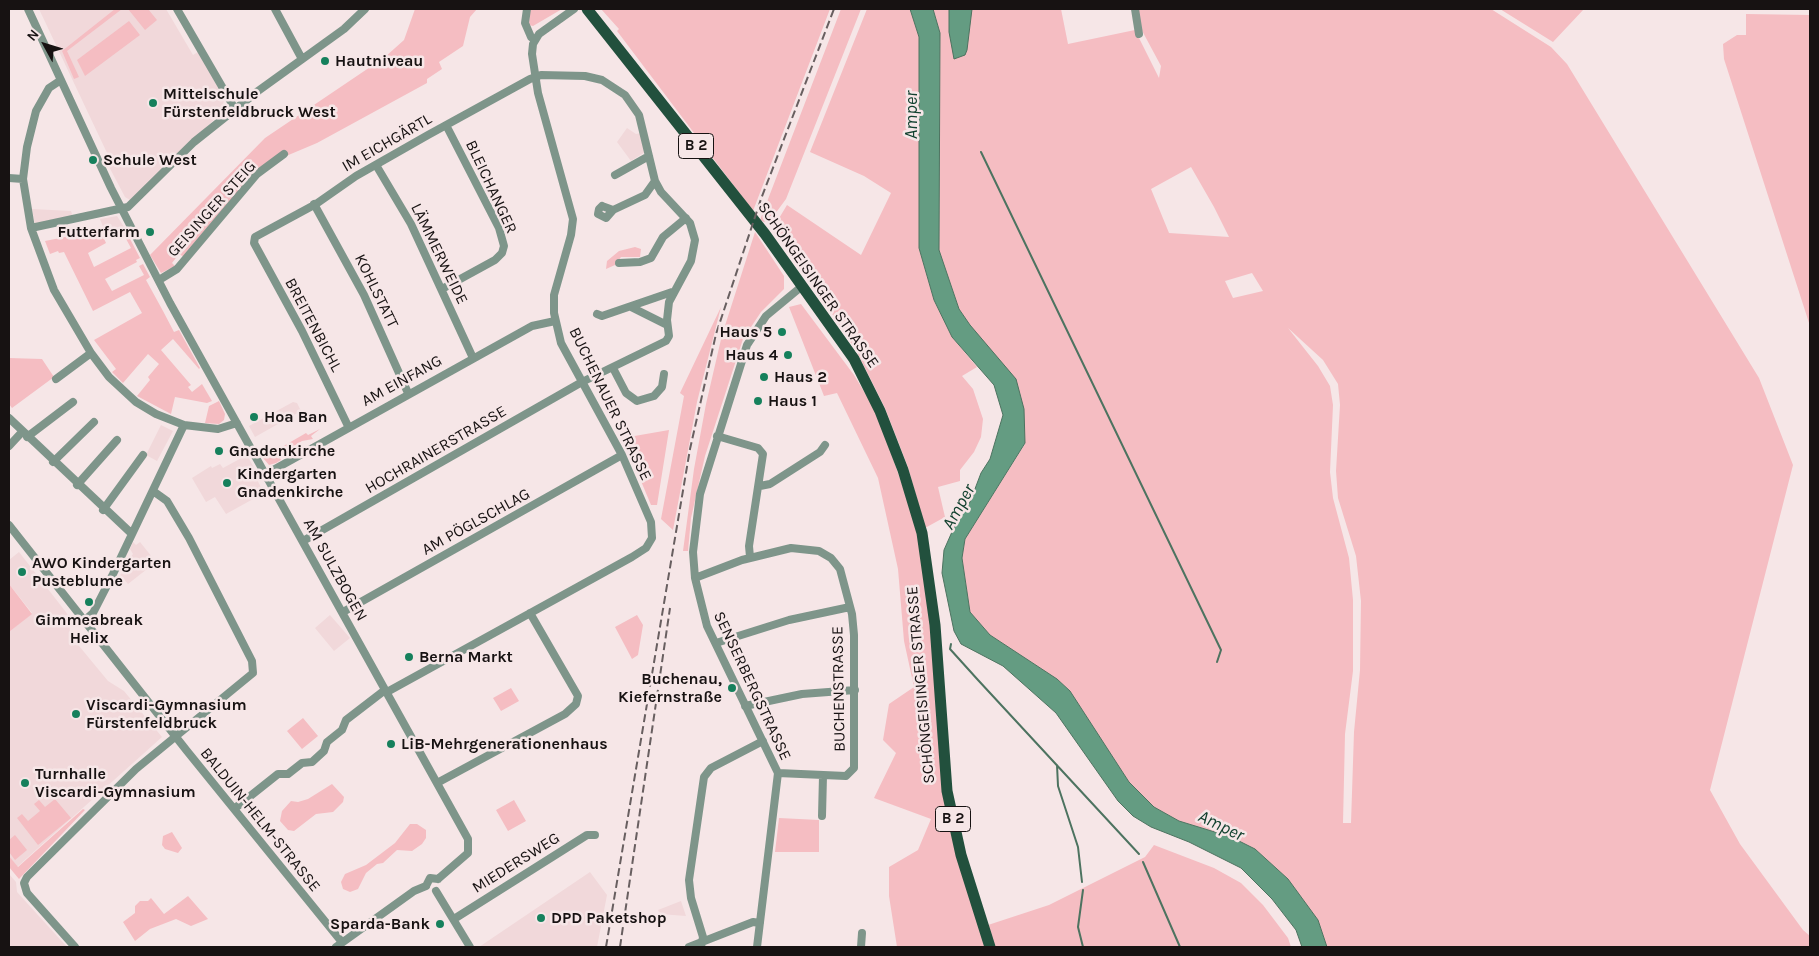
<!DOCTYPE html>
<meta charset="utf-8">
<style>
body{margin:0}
#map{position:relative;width:1819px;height:956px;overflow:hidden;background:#f6e6e7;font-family:Karla,sans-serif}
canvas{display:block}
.frame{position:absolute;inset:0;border:10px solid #171212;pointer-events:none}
.north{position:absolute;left:20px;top:20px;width:50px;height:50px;-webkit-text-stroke:4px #f6e6e7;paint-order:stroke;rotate:309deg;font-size:14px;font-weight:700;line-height:20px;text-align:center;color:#171212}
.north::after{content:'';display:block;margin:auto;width:18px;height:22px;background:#171212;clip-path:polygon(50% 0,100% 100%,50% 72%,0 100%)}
</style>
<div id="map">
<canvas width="1819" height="956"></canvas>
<div class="frame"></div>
<div class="north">N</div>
</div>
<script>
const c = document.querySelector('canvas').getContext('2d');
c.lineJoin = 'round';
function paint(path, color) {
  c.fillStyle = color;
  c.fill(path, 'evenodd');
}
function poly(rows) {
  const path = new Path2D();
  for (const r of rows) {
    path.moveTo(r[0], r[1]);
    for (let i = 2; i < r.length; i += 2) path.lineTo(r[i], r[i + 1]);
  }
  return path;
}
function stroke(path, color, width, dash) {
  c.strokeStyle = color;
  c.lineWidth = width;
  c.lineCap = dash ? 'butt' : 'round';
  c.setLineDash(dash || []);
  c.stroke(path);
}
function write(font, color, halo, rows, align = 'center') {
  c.font = font + ' Karla,sans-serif';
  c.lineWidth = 5;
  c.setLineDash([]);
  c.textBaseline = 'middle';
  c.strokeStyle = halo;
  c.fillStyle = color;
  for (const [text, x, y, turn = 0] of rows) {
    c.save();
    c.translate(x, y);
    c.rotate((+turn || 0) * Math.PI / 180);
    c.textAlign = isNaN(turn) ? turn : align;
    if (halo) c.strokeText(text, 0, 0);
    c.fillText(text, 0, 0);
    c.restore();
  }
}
paint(poly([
 [39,9,166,9,193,55,198,52,224,98,223,107,218,116,130,200,125,197,106,161,108,155],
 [627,128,636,134,641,133,645,152,631,161,617,142],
 [32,209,71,211,72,214,71,218,35,225],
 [117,216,126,230,108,239,100,219],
 [293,402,297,403,301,411,255,437,249,426],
 [161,425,173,431,157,461,146,455],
 [247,455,254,468,252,470,264,493,226,514,215,497,206,502,192,478,211,466,212,468,220,464,223,468],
 [133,542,136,545,140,542,156,562,128,584,120,575,124,571,121,567,125,559,127,562,133,554,130,549],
 [19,552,69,616,70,635,108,681,124,691,162,737,17,867,9,856,9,632,32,613,9,584,9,560],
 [330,615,350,638,334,651,315,628],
 [590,872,607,895,597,947,479,947],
 [9,874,16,882,17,892,67,947,9,947],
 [681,901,686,916,660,914,658,910]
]), '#f1d8da');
paint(poly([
 [115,9,122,9,67,51,79,77,74,79,62,51],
 [128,9,148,9,157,20,145,30],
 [415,9,477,9,470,17,463,46,439,62,442,69,427,79,427,83,317,143,260,167,184,257,179,254,172,263,175,266,161,273,150,255,265,138,385,57,404,40],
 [530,9,562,9,533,26,529,25],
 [601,9,830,9,753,211,617,31,619,29],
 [841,9,861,9,786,199,772,218,764,222,760,220],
 [867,9,910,9,919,37,919,248,934,300,952,337,977,367,962,376,973,389,983,419,981,437,974,452,960,470,960,481,938,487,945,517,925,528,908,467,885,408,857,352,808,277,772,230,787,205,861,255,891,193,864,176,810,152],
 [933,9,1061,9,1068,44,1135,30,1159,78,1161,66,1139,25,1139,9,1491,9,1551,47,1567,64,1759,378,1793,465,1710,790,1740,844,1803,930,1810,936,1810,947,1327,947,1318,920,1288,879,1255,849,1231,837,1179,821,1154,807,1129,782,1070,691,1057,679,990,635,970,612,962,558,965,539,1025,444,970,325,959,309,939,250,940,33],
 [1191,167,1214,207,1229,237,1169,233,1151,189],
 [1252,273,1263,291,1233,298,1225,281],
 [1288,328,1323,360,1338,384,1340,405,1336,471,1338,498,1356,556,1361,601,1360,670,1354,732,1351,823,1343,823,1345,734,1353,671,1353,600,1349,558,1333,498,1330,472,1333,405,1330,386,1318,366],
 [1500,9,1584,9,1553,42],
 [1746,14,1810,15,1810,326,1724,59,1723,44,1737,35,1746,35],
 [129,21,140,35,85,76,77,60],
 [100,230,106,243,88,253,94,267,131,248,125,237,128,235,140,258,136,260,137,262,105,279,112,291,144,275,139,266,143,264,150,277,146,280,163,311,174,332,179,330,200,368,199,369,173,339,161,350,191,385,188,387,192,392,202,384,212,401,207,403,175,397,171,414,137,396,150,380,148,377,159,364,148,354,123,383,112,372,116,369,94,340,142,313,130,292,93,311,64,252,59,253,58,251,50,254,45,241],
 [755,232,784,276,784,289,761,312,743,339,705,456,691,518,688,551,683,551,694,469,706,404,722,335],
 [635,247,641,249,640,257,621,257,615,265,606,269,607,261,619,251],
 [801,304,854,375,877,413,919,533,933,625,944,794,986,947,897,947,889,896,889,867,918,850,931,819,874,798,896,753,883,740,889,704,914,687,904,641,898,569,878,478,837,393,824,396,789,307],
 [721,307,697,402,673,530,661,519,684,396,680,393],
 [9,358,42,359,54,377,12,408,9,404],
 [219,401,225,414,224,420,219,424,205,423,209,406],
 [320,429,311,436,313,439,302,441,279,455,281,460,276,463,269,465,263,458,306,433,308,435],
 [669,430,657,505,651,505,623,438],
 [9,584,32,614,9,632],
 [637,615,643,625,638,655,632,659,615,627],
 [511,688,519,701,501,711,493,698],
 [303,718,318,736,302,749,287,731],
 [332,784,344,797,343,802,333,812,316,814,294,831,288,830,280,821,282,811,291,801,298,802,308,799],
 [55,799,71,818,38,845,17,818,22,814,28,821,40,811,34,804,39,800,45,807],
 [514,800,526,821,508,831,496,810],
 [83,809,85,810,19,879,9,867,9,856,18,867],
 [779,818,819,820,819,852,775,852],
 [410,824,417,824,426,830,426,838,422,844,412,851,397,850,383,863,377,864,366,873,358,889,350,892,343,889,341,882,345,874,366,865,395,843],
 [172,832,182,848,178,853,165,849,162,845,163,836],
 [15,835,27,850,15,860,9,852,9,840],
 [1154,845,1214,868,1241,883,1263,905,1288,938,1291,947,993,947,988,925,1049,905,1145,857],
 [188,896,208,919,191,926,176,919,150,929,135,941,123,922,135,913,135,906,140,901,148,901,151,898,164,914]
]), '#f5bdc2');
const water = poly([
 [910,9,933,9,940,33,939,250,959,309,970,325,1016,379,1024,409,1025,443,965,539,962,558,970,612,990,635,1057,679,1070,691,1129,782,1154,807,1179,821,1231,837,1255,849,1288,879,1318,920,1327,947,1302,947,1296,930,1272,899,1241,868,1189,842,1151,827,1133,816,1118,801,1056,713,1003,666,961,644,954,631,942,573,944,550,955,525,970,502,981,473,990,459,1003,415,994,385,952,337,934,300,919,248,919,37,910,9],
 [949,9,972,9,967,50,965,55,954,59,949,32,949,9]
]);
paint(water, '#649c82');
stroke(water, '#4d7360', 1);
stroke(poly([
 [981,152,1221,650,1217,662],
 [951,644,950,649,978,680,1139,854],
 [1057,765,1058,786,1078,847,1082,882],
 [1143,862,1180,947],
 [1083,890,1078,927,1083,947]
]), '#4d7360', 2);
stroke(poly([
 [28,9,111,188,170,303,468,839,468,853,438,879],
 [177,9,235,109],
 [275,9,302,59],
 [527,9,525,23,531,37,535,40],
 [1135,9,1139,34],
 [61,80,49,88,36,111,27,147,23,179,31,228,54,290,91,353,109,377,136,402,156,414,184,425,218,429,237,423],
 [376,165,411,224,473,358],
 [615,175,649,156],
 [9,178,23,179],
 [314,204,364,295,408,393],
 [602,206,613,210,606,218,598,214,599,209,602,206],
 [31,228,128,207,194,142,258,91,344,29,365,9],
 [619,263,640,262,651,258,663,237,686,218],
 [159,280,177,269,257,174,284,154],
 [442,289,495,260,502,253,504,246,499,228,446,125],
 [631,307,667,325],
 [597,314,602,316,672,292],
 [613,368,626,393,637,401,654,396,662,387,664,374],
 [56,379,91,353],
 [9,418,132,534],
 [348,426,302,331,254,243,255,237,316,204,356,176,428,135,530,79,541,75,585,76,602,80,625,95,639,115,655,181,645,195,613,210],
 [717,436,758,448,763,454,749,546,750,557],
 [27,437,73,402],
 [9,446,22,432],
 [53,462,94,422],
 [266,474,532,326,555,321],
 [77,485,117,440],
 [760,486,770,484,820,452,825,445],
 [103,510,143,455],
 [9,525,187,751,341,941],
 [303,541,582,382,666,341,669,336,667,320,669,302,691,261,695,240,690,223,661,192,655,181],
 [695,578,742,560,791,548,819,551,831,558,840,569,852,614,854,635,854,768,846,776,778,773],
 [343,612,622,455],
 [84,621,93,613,113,574,184,425],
 [716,643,789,620,850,607],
 [387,692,632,557,646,548,652,538,651,522,622,455,561,343,554,313,554,295,571,235,573,219,538,93,532,54,533,44,539,34,574,9],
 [745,706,802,694,855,690],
 [437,783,565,714,576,704,578,696,530,613],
 [234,809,278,774,288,774,302,763,312,762,324,751,327,742,342,730,346,720,385,690],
 [822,816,823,776],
 [426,886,430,878,438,879],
 [436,891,470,947],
 [454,919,587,835,595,835],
 [75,947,27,893,24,883,27,877,136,769,253,673,252,661,189,538,167,501,153,491],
 [336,947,414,891,426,886],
 [689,947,753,922,760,923],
 [701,947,703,937,691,898,689,880,704,777,711,768,763,741],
 [757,947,778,773,707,626,695,578,693,552,700,494,747,345,766,316,801,287],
 [861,947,862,933]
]), '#7e958a', 8);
stroke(poly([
 [587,9,765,234,854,359,880,411,903,470,922,533,935,625,947,791,961,855,990,947]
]), '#22503d', 11);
stroke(poly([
 [606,947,690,449,716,334,761,199,834,9],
 [620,947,670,608]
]), '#685f60', 2, [8, 4]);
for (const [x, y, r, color] of [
 [325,61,5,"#16805c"],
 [153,103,5,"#16805c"],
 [93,160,5,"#16805c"],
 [150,232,5,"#16805c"],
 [782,332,5,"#16805c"],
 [788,355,5,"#16805c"],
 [764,377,5,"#16805c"],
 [758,401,5,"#16805c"],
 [254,417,5,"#16805c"],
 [219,451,5,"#16805c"],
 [227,483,5,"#16805c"],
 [22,572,5,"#16805c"],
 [89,602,5,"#16805c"],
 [409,657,5,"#16805c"],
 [732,688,5,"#16805c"],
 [76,714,5,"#16805c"],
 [391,744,5,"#16805c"],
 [25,783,5,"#16805c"],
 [541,918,5,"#16805c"],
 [440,924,5,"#16805c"]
]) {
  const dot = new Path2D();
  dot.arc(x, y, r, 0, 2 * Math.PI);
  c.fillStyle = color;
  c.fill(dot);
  stroke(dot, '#f6e6e7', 2);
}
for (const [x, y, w] of [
 [696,146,35],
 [953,819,35]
]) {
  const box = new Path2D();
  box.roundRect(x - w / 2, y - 12.5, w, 25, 4);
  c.fillStyle = '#f6e6e7';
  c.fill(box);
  stroke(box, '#171212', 1);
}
write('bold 15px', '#171212', null, [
 ["B 2",696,146],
 ["B 2",953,819]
]);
write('bold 16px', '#171212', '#f6e6e7', [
 ["Hautniveau",335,61],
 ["Mittelschule",163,94],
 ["Fürstenfeldbruck West",163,112],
 ["Schule West",103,160],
 ["Futterfarm",140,232,"right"],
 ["Haus 5",772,332,"right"],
 ["Haus 4",778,355,"right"],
 ["Haus 2",774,377],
 ["Haus 1",768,401],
 ["Hoa Ban",264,417],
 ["Gnadenkirche",229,451],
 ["Kindergarten",237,474],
 ["Gnadenkirche",237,492],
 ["AWO Kindergarten",32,563],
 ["Pusteblume",32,581],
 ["Gimmeabreak",89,620,"center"],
 ["Helix",89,638,"center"],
 ["Berna Markt",419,657],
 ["Buchenau,",722,679,"right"],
 ["Kiefernstraße",722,697,"right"],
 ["Viscardi-Gymnasium",86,705],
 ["Fürstenfeldbruck",86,723],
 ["LiB-Mehrgenerationenhaus",401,744],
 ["Turnhalle",35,774],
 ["Viscardi-Gymnasium",35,792],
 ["DPD Paketshop",551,918],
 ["Sparda-Bank",430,924,"right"]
], 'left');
write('16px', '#171212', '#f6e6e7', [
 ["IM EICHGÄRTL",387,143,-30],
 ["BLEICHANGER",491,187,65],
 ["GEISINGER STEIG",212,209,-48],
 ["LÄMMERWEIDE",439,254,64],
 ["SCHÖNGEISINGER STRASSE",818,285,55],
 ["KOHLSTATT",376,291,64],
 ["BREITENBICHL",313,325,62],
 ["AM EINFANG",402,381,-29],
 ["BUCHENAUER STRASSE",610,404,64],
 ["HOCHRAINERSTRASSE",436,450,-30],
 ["AM PÖGLSCHLAG",476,522,-29],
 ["AM SULZBOGEN",335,570,61],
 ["SCHÖNGEISINGER STRASSE",921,685,-95],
 ["SENSERBERGSTRASSE",752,686,65],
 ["BUCHENSTRASSE",839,689,-91],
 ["BALDUIN-HELM-STRASSE",260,820,51],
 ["MIEDERSWEG",516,863,-32]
]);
write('italic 18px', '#12412f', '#f6e6e7', [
 ["Amper",912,115,-90],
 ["Amper",959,507,-61],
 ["Amper",1221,826,26]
]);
</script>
